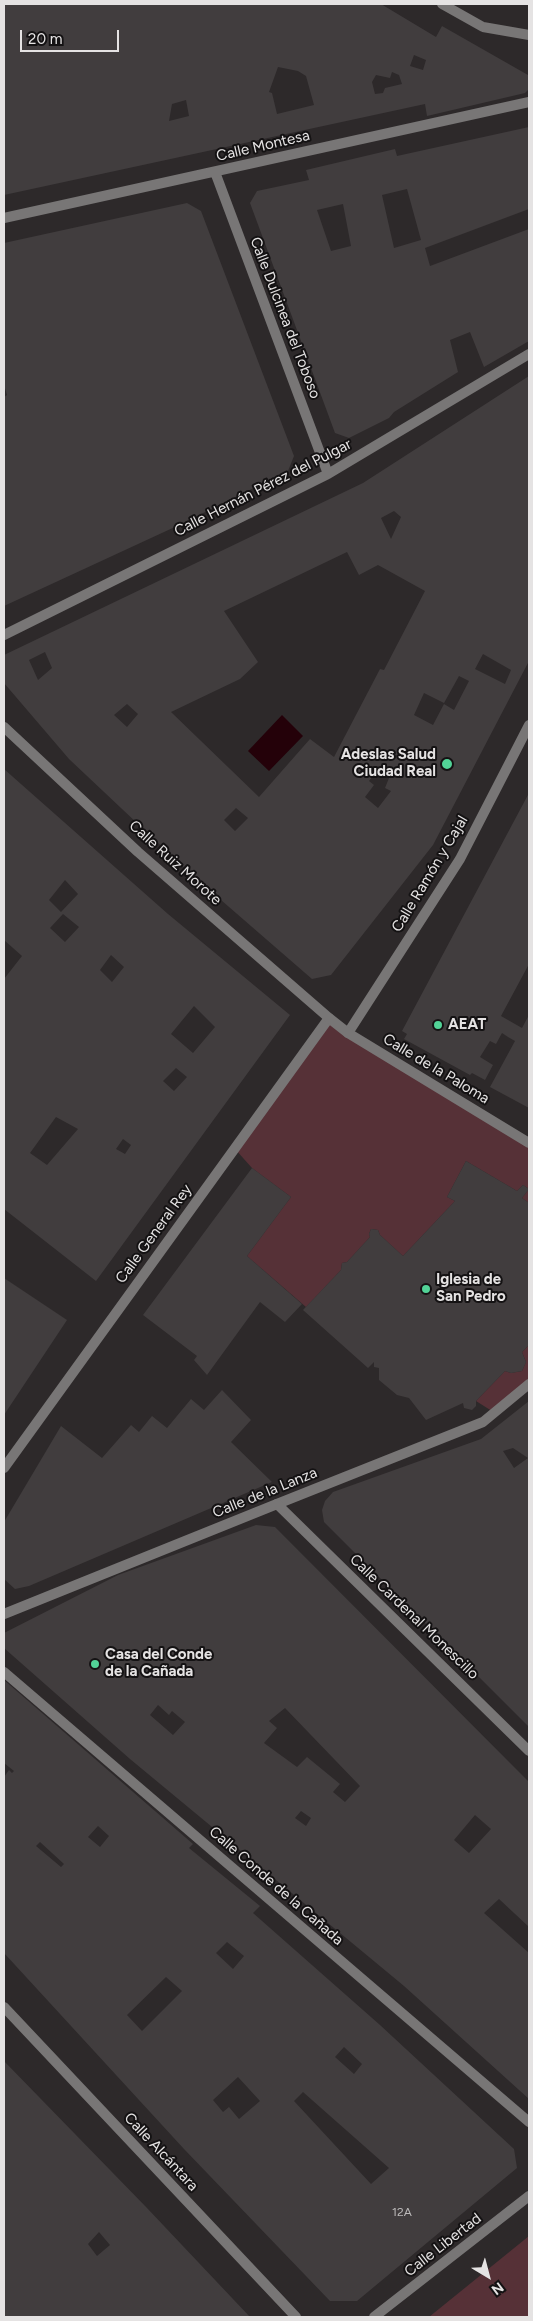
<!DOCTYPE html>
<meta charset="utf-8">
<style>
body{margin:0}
#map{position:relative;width:533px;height:2321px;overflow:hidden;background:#2d292a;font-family:Figtree,sans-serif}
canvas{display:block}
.frame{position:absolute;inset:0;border:5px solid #e5e3e3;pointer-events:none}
.north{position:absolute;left:463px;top:2251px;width:50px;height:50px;-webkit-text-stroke:4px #141213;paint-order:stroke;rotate:143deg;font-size:14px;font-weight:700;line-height:20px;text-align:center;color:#e5e3e3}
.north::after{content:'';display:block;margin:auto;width:18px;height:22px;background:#e5e3e3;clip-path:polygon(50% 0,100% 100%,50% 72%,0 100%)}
.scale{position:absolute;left:20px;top:30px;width:99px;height:22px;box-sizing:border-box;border:2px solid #e5e3e3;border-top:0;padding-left:6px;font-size:15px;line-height:18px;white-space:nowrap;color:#e5e3e3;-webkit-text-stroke:4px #141213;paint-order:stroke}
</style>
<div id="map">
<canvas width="533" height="2321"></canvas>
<div class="frame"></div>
<div class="north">N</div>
<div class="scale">20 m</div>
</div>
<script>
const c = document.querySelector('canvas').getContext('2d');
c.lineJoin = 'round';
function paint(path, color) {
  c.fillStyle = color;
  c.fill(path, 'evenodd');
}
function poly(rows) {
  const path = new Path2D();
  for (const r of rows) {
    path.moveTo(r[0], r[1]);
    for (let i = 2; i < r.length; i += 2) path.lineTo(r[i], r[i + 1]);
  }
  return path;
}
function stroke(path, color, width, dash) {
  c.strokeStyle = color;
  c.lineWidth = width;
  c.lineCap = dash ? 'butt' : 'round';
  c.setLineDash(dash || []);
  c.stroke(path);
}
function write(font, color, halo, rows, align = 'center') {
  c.font = font + ' Figtree,sans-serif';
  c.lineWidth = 4;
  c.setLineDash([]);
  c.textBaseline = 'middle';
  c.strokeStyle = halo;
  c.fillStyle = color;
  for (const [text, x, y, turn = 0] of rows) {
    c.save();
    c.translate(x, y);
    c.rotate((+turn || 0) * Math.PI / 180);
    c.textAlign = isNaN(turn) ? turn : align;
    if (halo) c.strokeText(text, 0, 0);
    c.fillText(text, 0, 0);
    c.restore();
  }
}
paint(poly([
 [329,1018,529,1141,529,1203,522,1198,529,1189,523,1185,517,1191,466,1161,447,1197,455,1201,403,1256,380,1235,378,1230,371,1229,369,1234,370,1237,347,1262,342,1263,341,1270,306,1307,247,1256,291,1197,252,1168,235,1149],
 [529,1345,529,1384,495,1413,476,1401,505,1371,511,1373,522,1371,526,1362,522,1352],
 [529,2236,529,2317,429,2317]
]), '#563137');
paint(poly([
 [282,715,303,736,269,771,248,751]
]), '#240109');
paint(poly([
 [4,4,381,4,436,37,442,26,528,75,529,89,525,93,427,116,425,104,4,195],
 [414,55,426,60,423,70,410,66],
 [278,67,298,71,306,76,314,105,277,114,272,93,269,92],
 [392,72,399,75,402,84,385,88,383,93,375,94,372,82,376,75,390,78],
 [186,100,189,116,169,121,172,104],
 [529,127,529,209,425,248,430,266,529,229,529,341,484,367,470,332,450,340,458,372,394,412,389,418,349,438,335,433,250,203,257,191,309,180,306,170,395,149,397,156],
 [407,189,421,240,394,248,382,195],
 [343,204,351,246,331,251,317,210],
 [187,203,201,211,294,456,288,471,177,526,4,606,4,397,7,395,4,385,4,243],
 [529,376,529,661,433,845,331,975,312,979,191,874,69,759,4,683,4,655,363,483],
 [394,511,401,517,391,539,381,518],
 [347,552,359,575,378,565,425,591,384,670,380,669,334,757,310,739,259,797,171,712,240,679,258,662,224,611],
 [45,652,52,668,38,680,29,660],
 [483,654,511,670,505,684,475,669],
 [459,676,469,681,454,710,444,704,433,725,414,715,424,693,444,703],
 [127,704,138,714,127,727,114,715],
 [379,768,391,773,385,788,391,791,378,808,365,797,374,785,369,781],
 [236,808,248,818,235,831,224,820],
 [4,769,168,914,290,1015,96,1281,4,1209,4,990,5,988,4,979,22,956,4,940],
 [65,880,78,894,61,912,49,900],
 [63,914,79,927,65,942,50,928],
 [111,955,124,967,112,982,100,970],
 [194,1006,215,1027,193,1053,171,1034],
 [176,1068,187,1077,174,1091,163,1081],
 [56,1117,78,1129,47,1165,30,1153],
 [123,1139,131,1145,125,1154,116,1149],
 [529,793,529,964,501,1016,522,1028,529,1015,529,1108,490,1087,515,1041,508,1037,502,1033,496,1044,490,1041,480,1057,493,1065,485,1080,472,1073,470,1075,404,1039,407,1034,402,1031],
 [466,1161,517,1191,523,1185,529,1189,522,1198,529,1203,529,1345,522,1352,526,1362,522,1371,511,1373,505,1371,476,1401,476,1406,472,1410,464,1408,463,1403,426,1420,409,1398,397,1395,379,1380,379,1368,374,1367,374,1362,368,1368,303,1310,341,1270,342,1263,347,1262,370,1237,369,1234,371,1229,378,1230,380,1235,403,1256,455,1201,447,1197],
 [252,1168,291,1197,247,1256,302,1304,285,1322,260,1302,207,1375,194,1360,197,1356,143,1315],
 [4,1278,67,1320,4,1415],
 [222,1390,251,1420,231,1442,272,1482,29,1586,15,1589,4,1579,4,1522,61,1426,102,1458,131,1425,139,1432,152,1416,167,1428,191,1399,204,1410],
 [529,1401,529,1727,324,1522,322,1510,325,1501,333,1492,481,1439],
 [513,1448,528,1458,514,1468,503,1451],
 [256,1525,275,1527,529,1782,529,1927,499,1899,484,1913,529,1953,529,2099,404,1986,130,1759,4,1648,4,1633,118,1575],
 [158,1705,169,1715,172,1711,185,1722,173,1735,150,1715],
 [285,1708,360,1786,345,1802,333,1792,340,1784,307,1757,297,1767,264,1743,277,1728,269,1721],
 [301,1811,311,1818,306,1826,295,1818],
 [475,1815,491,1829,469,1853,454,1840],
 [4,1680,193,1844,189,1848,260,1906,253,1913,380,2025,514,2149,517,2168,357,2301,330,2301,184,2149,4,1953,4,1777,9,1770,12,1773,14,1771,4,1763],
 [98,1826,109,1836,100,1847,88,1837],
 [40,1842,64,1864,61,1867,36,1846],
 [227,1942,244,1956,233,1969,216,1953],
 [166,1977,182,1991,142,2031,127,2015],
 [344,2047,362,2064,354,2074,335,2057],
 [238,2077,260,2101,239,2119,229,2107,223,2112,213,2100],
 [303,2092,312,2100,389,2168,371,2184,294,2101],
 [4,2061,147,2208,250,2317,4,2317],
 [99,2232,110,2245,97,2256,88,2244]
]), '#413d3e');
stroke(poly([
 [442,4,483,27,529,35],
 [215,172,328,474],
 [4,218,529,102],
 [4,635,328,474,529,354],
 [348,1033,460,859,529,725],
 [4,1468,329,1018],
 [277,1504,483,1422,529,1384]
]), '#787676', 10);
stroke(poly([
 [4,727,138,852,329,1018,348,1033,529,1143],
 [4,1614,277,1504,529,1751],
 [4,1672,529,2122],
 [4,2007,296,2317],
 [374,2317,529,2196]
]), '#787676', 10);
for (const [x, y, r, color] of [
 [447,764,6,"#52d397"],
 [438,1025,5,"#52d397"],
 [426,1289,5,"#52d397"],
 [95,1664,5,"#52d397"]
]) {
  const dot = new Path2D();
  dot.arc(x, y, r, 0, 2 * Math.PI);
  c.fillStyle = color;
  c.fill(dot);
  stroke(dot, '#141213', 2);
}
write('12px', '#bcbaba', null, [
 ["12A",402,2212]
]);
write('15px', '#e5e3e3', '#141213', [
 ["Calle Montesa",263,146,-13],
 ["Calle Dulcinea del Toboso",285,318,69],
 ["Calle Hernán Pérez del Pulgar",263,488,-27],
 ["Calle Ruiz Morote",175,863,42],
 ["Calle Ramón y Cajal",430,874,-59],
 ["Calle de la Paloma",436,1069,31],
 ["Calle General Rey",154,1234,-54],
 ["Calle de la Lanza",265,1493,-22],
 ["Calle Cardenal Monescillo",414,1617,44],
 ["Calle Conde de la Cañada",276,1886,41],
 ["Calle Alcántara",161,2152,47],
 ["Calle Libertad",443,2245,-38]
]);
write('bold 15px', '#e5e3e3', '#141213', [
 ["Adeslas Salud",436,755,"right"],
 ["Ciudad Real",436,772,"right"],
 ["AEAT",448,1025],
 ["Iglesia de",436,1280],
 ["San Pedro",436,1297],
 ["Casa del Conde",105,1655],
 ["de la Cañada",105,1672]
], 'left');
</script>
